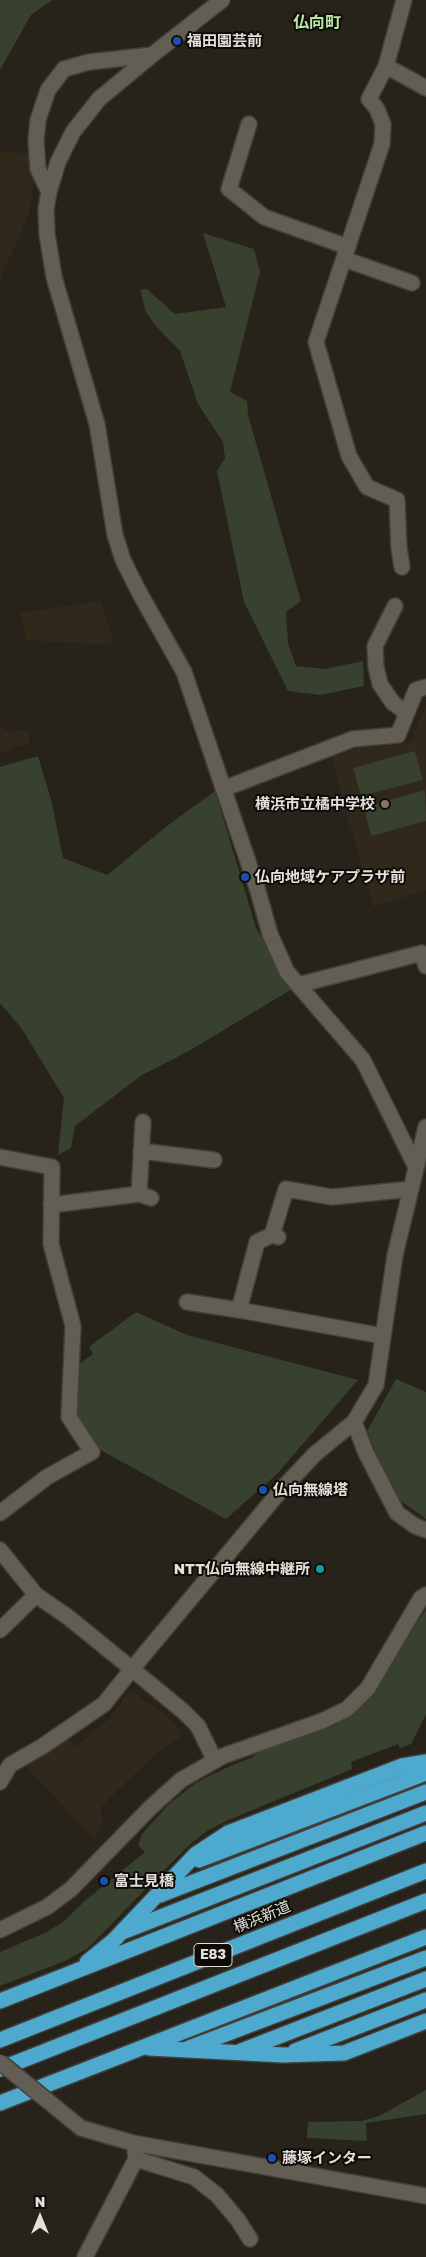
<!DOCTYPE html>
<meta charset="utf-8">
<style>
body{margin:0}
#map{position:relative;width:426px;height:2257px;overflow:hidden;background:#27221a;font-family:"Golos Text",sans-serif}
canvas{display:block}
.north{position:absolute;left:15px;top:2192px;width:50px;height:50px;-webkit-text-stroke:4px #0e0c08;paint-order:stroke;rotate:0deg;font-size:14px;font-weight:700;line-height:20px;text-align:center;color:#e3dfda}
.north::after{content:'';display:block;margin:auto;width:18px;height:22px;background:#e3dfda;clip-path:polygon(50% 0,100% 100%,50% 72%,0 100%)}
</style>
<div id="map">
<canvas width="426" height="2257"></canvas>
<div class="north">N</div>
</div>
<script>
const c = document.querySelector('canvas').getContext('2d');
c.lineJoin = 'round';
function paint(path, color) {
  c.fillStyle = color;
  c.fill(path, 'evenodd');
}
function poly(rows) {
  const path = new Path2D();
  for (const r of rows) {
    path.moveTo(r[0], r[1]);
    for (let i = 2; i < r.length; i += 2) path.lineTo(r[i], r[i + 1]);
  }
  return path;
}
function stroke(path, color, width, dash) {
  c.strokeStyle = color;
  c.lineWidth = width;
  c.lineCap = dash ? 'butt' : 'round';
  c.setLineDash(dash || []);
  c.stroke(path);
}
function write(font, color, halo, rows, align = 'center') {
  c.font = font + ' "Golos Text","Noto Sans JP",sans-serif';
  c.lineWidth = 4;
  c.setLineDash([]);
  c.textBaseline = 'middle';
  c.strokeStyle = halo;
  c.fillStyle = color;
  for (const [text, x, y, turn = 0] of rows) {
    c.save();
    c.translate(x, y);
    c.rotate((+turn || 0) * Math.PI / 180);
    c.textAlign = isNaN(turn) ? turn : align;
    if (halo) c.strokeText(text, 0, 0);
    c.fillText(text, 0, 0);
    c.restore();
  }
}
paint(poly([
 [0,151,33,154,34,178,29,214,0,280],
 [100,601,114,641,109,645,26,640,20,613],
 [426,705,426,890,373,907,331,757,357,748,410,743],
 [0,726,8,731,29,730,29,745,14,746,0,754],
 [130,1690,162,1712,182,1732,181,1737,152,1757,101,1807,102,1823,94,1839,23,1763,66,1735,75,1747,109,1719]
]), '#30281a');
paint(poly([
 [0,0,52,0,31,15,0,70],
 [203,233,254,249,260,272,230,392,247,401,248,415,301,601,286,612,288,643,296,666,325,669,363,661,364,686,320,695,288,691,244,602,217,471,225,458,223,442,198,404,180,351,155,325,146,312,140,290,147,289,175,314,226,307],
 [415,751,423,780,361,796,353,768],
 [38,756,52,803,63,858,107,875,167,826,215,791,256,928,292,989,189,1051,142,1075,75,1126,71,1148,58,1155,64,1098,22,1029,0,1003,0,767],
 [425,790,426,821,371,836,364,807],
 [136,1312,187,1335,358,1380,277,1474,226,1519,93,1446,73,1415,75,1367,93,1354,89,1347],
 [396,1379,426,1392,426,1519,394,1496,367,1431],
 [426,1609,426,1714,411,1744,400,1748,398,1744,351,1762,352,1769,226,1821,207,1831,189,1845,88,1948,65,1961,0,1986,0,1952,47,1932,64,1921,86,1900,145,1852,138,1845,142,1834,169,1804,197,1782,230,1766,253,1757,259,1751,336,1725,366,1702],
 [426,2090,426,2114,366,2123,367,2141,307,2138,308,2122,361,2121,379,2116]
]), '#38412d');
const minor = poly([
 [222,0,152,55,99,99,73,132,58,162,49,192,46,209,47,234,54,277,97,424,115,535,123,560,139,592,184,672,258,891,270,934,287,972,363,1060,416,1167],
 [386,66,426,88],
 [249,124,229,189,264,217,348,247],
 [49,192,38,169,36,141,38,120,48,90,64,69,89,62,152,55],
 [344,259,412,283],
 [402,567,399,548,397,500,367,487,349,456,316,342,382,144,383,124,377,109,369,99,386,66,404,0],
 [395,606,375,646,376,667,380,684,393,703,407,713],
 [223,789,353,739,398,735,416,690,426,687],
 [298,985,422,953,426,966],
 [141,1151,214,1160],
 [0,1157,52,1167,51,1244,73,1326,69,1417,92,1452,47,1477,0,1513],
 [139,1194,143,1122],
 [51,1205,139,1194,151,1198],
 [272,1235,286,1189,332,1197,411,1189],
 [278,1237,272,1235,257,1242,239,1310,383,1336],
 [187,1302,239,1310],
 [354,1422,366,1453,397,1513,415,1526,426,1530],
 [0,1550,36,1595,68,1617,132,1669,104,1704,43,1746,10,1765,0,1782],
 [0,1630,36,1595],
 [215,1761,198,1726,184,1712,132,1669,282,1489,315,1454,354,1422,376,1385,395,1255,426,1127],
 [0,1930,47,1907,71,1889,151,1807,181,1780,223,1756,322,1721,347,1709,368,1688,421,1598,426,1595],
 [81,2128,133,2143,426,2196],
 [136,2159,194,2177,217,2195,238,2220,250,2239],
 [85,2257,136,2159,135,2151]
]);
const highway = poly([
 [199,1860,426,1773],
 [160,1895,426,1792],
 [125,1931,426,1813],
 [87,1962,114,1940,196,1854,228,1833,402,1766,426,1762],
 [0,2001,426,1833],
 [0,2040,426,1871],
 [149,2048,283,2055,344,2053,426,2021],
 [189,2048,426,1958],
 [241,2051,426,1979],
 [295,2051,426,2000],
 [0,2069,426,1901],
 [0,2103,426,1937]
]);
stroke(minor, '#433e38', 18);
stroke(highway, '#433e38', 18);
stroke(minor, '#635e54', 15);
stroke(highway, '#4daace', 15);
const minorBridge = poly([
 [0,2062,81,2128]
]);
stroke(minorBridge, '#433e38', 18, []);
stroke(minorBridge, '#635e54', 15);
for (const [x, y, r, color] of [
 [177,41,5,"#1a4fb4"],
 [385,804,5,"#8d6e63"],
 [245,877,5,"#1a4fb4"],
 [263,1490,5,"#1a4fb4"],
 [320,1569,5,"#0f9aa8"],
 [104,1881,5,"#1a4fb4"],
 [272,2158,5,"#1a4fb4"]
]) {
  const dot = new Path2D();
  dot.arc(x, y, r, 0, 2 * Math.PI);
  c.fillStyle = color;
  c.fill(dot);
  stroke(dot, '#0e0c08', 2);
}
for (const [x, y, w] of [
 [213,1955,38]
]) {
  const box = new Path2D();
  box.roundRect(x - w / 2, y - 11.5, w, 23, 4);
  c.fillStyle = '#0e0c08';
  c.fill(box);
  stroke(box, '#e3dfda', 1);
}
write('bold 14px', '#e3dfda', null, [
 ["E83",213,1955]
]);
write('bold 15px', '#e3dfda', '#0e0c08', [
 ["福田園芸前",187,41],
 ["横浜市立橘中学校",375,804,"right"],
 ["仏向地域ケアプラザ前",255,877],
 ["仏向無線塔",273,1490],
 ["NTT仏向無線中継所",310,1569,"right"],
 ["富士見橋",114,1881],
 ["藤塚インター",282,2158]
], 'left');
write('15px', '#e3dfda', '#0e0c08', [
 ["横浜新道",262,1917,-22]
]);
write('bold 16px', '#b9e6a4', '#0e0c08', [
 ["仏向町",317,23]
]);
</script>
